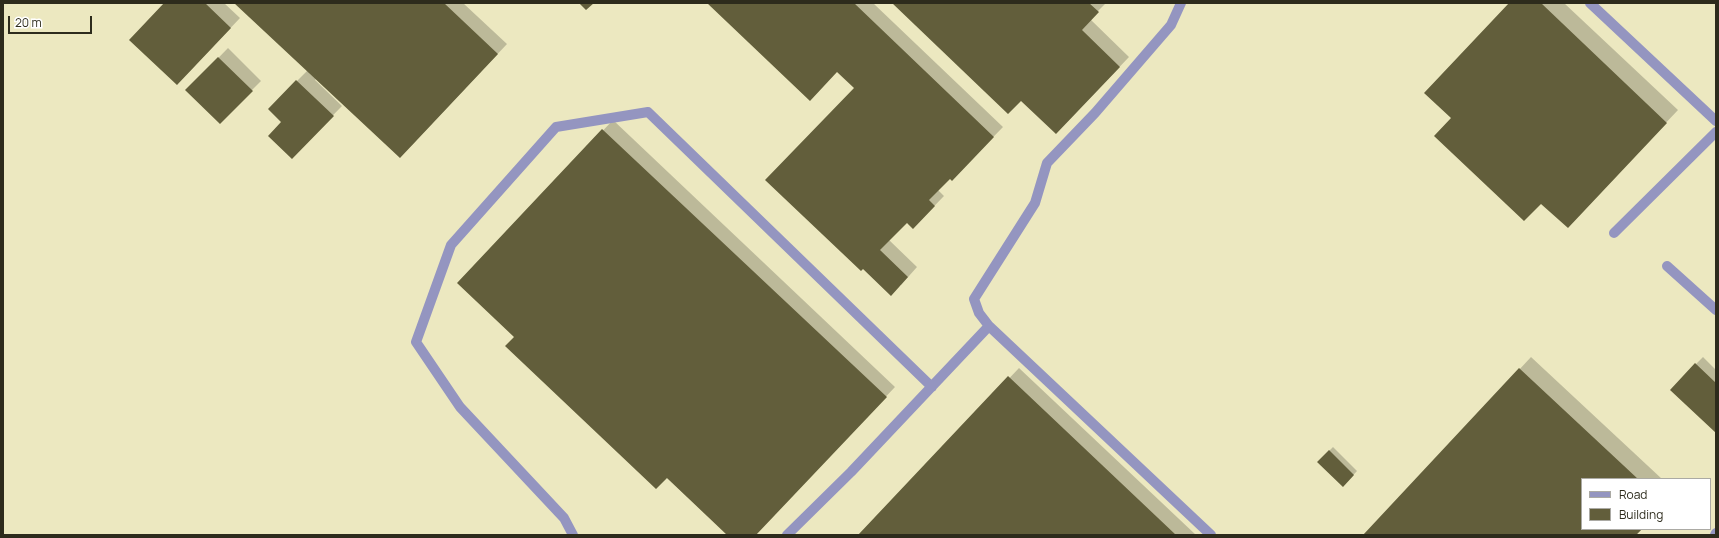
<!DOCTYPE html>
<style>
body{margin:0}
#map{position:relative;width:1719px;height:538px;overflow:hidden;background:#ece8c0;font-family:Manrope,sans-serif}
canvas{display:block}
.frame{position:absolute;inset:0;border:4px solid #2d2b1c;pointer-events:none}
.legend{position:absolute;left:1581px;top:478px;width:130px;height:52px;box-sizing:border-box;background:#fff;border:1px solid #abaaa4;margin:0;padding:5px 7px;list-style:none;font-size:12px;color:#2d2b1c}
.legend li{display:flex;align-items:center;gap:8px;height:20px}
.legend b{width:20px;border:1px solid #abaaa4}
.scale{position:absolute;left:8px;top:16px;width:84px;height:18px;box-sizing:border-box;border:2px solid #2d2b1c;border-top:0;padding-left:5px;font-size:12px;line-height:14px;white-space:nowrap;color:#2d2b1c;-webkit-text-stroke:3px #fff;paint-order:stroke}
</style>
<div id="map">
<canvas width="1719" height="538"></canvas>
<div class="frame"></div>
<ul class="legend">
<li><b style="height:5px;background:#9495c0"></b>Road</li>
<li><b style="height:11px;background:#625e3b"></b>Building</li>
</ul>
<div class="scale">20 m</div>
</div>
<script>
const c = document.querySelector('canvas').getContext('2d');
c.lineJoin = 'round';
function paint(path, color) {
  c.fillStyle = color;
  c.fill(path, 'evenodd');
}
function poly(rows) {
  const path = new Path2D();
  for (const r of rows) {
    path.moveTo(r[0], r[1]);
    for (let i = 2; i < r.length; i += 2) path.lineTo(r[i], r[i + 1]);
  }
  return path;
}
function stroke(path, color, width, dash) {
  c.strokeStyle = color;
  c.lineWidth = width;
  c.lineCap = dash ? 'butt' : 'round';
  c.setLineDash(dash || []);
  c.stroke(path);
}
paint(poly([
 [165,3,224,3,240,18,187,74],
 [236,3,463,3,507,44,410,147,317,78,315,80,342,106,292,157,282,122,269,109,308,70],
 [709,3,873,3,1003,127,961,170,950,178,938,190,944,196,913,228,907,222,889,240,917,267,901,285,863,268,855,88,838,71],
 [894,3,1106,3,1090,19,1129,57,1066,123,1021,99],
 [1511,3,1564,3,1678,110,1579,215,1453,118],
 [228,48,261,81,220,122,187,90],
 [613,120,895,387,755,535,728,535,458,283],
 [1531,357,1662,479,1582,479,1582,529,1642,529,1636,535,1365,535],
 [1703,357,1716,370,1716,432,1696,364],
 [1019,368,1196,535,860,535],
 [1333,447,1357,471,1343,486,1318,462]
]), '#0003');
paint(poly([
 [164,3,205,3,231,28,177,85,129,40],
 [234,3,444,3,498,54,400,158],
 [579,3,594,3,586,10],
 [707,3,854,3,994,137,952,181,950,179,929,200,935,206,913,229,907,223,880,250,908,277,891,296,863,269,861,271,765,180,854,88,837,72,810,101],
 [892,3,1089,3,1099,12,1082,30,1120,67,1056,134,1021,101,1008,114],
 [1509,3,1541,3,1667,123,1568,228,1541,204,1524,221,1434,136,1451,118,1424,93],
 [218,57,253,91,220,124,185,90],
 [296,80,334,116,292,159,268,136,281,122,268,109],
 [602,129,887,397,756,535,727,535,667,478,656,489,505,346,514,337,457,283],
 [1695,363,1716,383,1716,433,1670,390],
 [1519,368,1638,479,1582,479,1582,529,1642,529,1636,535,1363,535],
 [1008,376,1176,535,858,535],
 [1329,450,1354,475,1343,487,1317,462]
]), '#625e3b');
stroke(poly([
 [1590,3,1716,121],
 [1614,233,1716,132],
 [1667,266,1716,310],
 [989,326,979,313,974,299,1035,203,1047,163,1095,113,1171,25,1181,3],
 [573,535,564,518,460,407,416,342,451,245,556,127,648,112,932,387],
 [787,535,851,472,989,326,1211,535],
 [1715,535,1716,533]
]), '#9495c0', 10);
</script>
